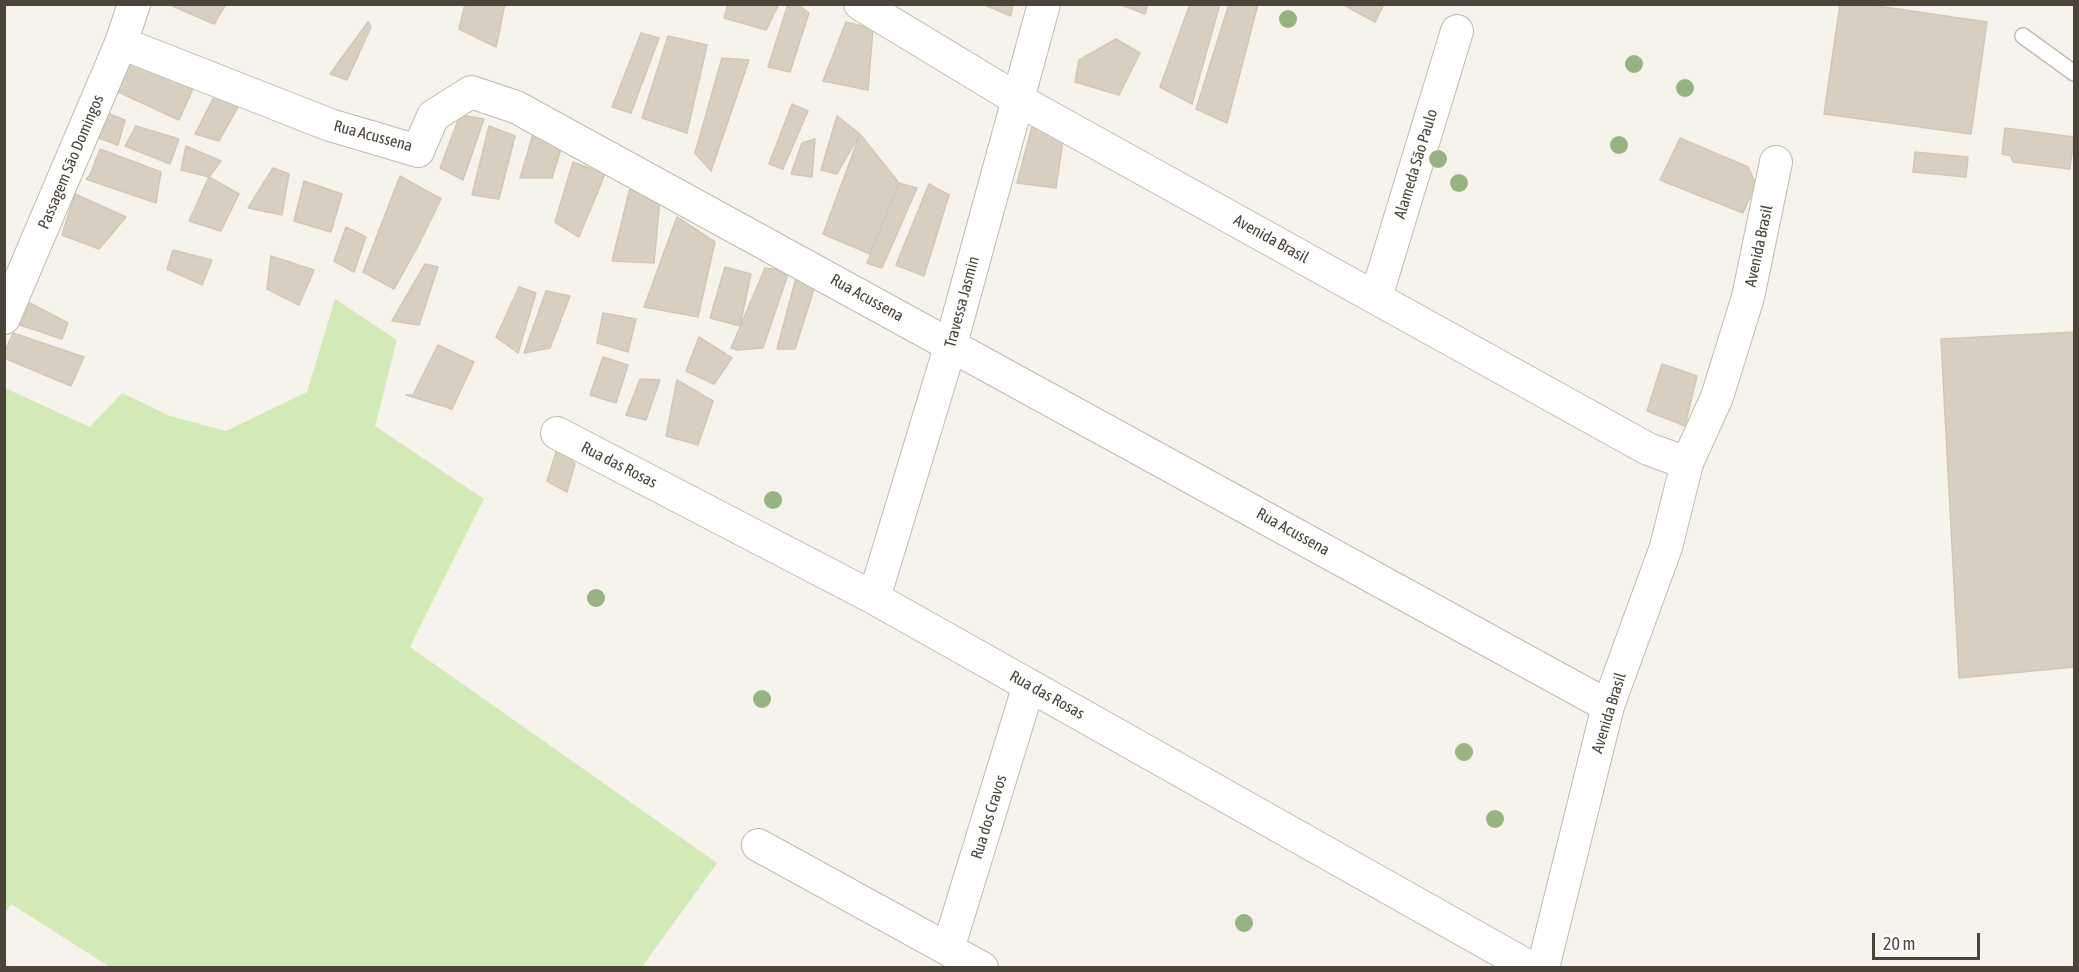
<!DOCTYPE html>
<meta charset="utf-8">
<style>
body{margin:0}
#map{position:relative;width:2079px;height:972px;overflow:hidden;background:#f6f3ec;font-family:"Asap Condensed",sans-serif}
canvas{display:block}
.frame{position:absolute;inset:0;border:6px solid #4b4439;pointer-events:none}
.scale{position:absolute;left:1872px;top:933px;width:108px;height:27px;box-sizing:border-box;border:3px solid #4b4439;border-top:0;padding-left:8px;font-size:18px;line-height:21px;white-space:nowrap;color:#4b4439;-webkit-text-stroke:4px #fff;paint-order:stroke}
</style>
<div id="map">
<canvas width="2079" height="972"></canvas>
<div class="frame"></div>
<div class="scale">20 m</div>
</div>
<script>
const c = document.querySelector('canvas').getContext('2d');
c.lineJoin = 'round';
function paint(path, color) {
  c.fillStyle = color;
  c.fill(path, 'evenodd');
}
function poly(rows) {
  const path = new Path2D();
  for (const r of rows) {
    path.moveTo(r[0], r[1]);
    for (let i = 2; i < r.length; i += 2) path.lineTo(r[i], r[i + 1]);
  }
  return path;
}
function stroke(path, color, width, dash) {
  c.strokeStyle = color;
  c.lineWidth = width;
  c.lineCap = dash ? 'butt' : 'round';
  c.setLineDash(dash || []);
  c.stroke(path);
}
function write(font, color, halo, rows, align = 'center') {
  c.font = font + ' "Asap Condensed",sans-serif';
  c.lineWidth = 5;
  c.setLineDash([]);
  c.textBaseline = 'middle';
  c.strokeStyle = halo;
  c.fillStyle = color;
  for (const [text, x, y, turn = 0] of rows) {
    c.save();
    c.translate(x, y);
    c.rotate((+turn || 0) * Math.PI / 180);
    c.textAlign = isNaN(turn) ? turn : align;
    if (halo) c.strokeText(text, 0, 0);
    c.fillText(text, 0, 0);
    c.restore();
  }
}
paint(poly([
 [335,299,397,340,375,426,484,499,410,647,717,863,642,967,110,967,11,904,5,913,5,388,90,427,122,393,170,416,226,431,307,392]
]), '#d2eab5');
const building = poly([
 [168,4,226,4,214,24,168,4],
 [465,4,505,4,496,47,459,29,465,4],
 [728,4,779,4,766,30,724,18,728,4],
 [788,4,797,4,809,13,790,72,768,67,788,4],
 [982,4,1013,4,1011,16,982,4],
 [1119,4,1148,4,1145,14,1119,4],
 [1190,4,1220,4,1192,104,1160,87,1190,4],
 [1229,4,1258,4,1227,123,1196,109,1229,4],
 [1342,4,1384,4,1375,22,1342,4],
 [1840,4,1864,4,1987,22,1971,134,1824,114,1840,4],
 [368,22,371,27,347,80,330,74,368,22],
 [846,22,873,29,868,90,823,81,846,22],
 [641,33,659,38,631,113,612,107,641,33],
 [668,36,707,45,687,133,642,118,668,36],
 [1116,39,1140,53,1119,95,1075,82,1079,60,1116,39],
 [722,58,749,60,711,171,695,153,722,58],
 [129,60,195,84,179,120,116,91,129,60],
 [217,91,241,102,219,141,195,134,217,91],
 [792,104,808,111,783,169,769,164,792,104],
 [102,111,125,120,118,145,96,137,102,111],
 [460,115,484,119,463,180,440,168,460,115],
 [837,116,860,134,837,174,821,170,837,116],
 [1034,119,1064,134,1056,188,1017,183,1034,119],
 [136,126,179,139,170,164,125,146,136,126],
 [489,126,515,136,499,199,472,195,489,126],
 [2005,128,2074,137,2070,169,2013,162,2011,156,2002,154,2005,128],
 [533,134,561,149,552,178,520,178,533,134],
 [860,134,899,183,870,254,823,234,860,134],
 [1680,138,1748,167,1756,184,1743,213,1660,180,1680,138],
 [815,139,812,177,791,174,802,143,815,139],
 [186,146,221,161,209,177,181,170,186,146],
 [100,149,161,172,156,203,86,179,90,175,100,149],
 [1915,152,1968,157,1966,177,1913,172,1915,152],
 [573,162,605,174,579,237,555,222,573,162],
 [273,168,289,174,282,215,248,208,273,168],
 [400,176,441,199,418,246,394,289,363,272,400,176],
 [209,177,239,194,221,231,189,221,209,177],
 [304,181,342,194,331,232,294,221,304,181],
 [899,183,917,188,882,268,867,263,899,183],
 [929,184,949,195,924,276,896,265,929,184],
 [630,188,660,199,654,263,612,261,630,188],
 [75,194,126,217,99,249,62,235,75,194],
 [677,217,715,242,698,317,644,307,677,217],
 [346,227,366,237,354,272,334,261,346,227],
 [173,250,212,260,202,285,167,269,173,250],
 [271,256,314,270,299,305,267,289,271,256],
 [425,264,438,267,419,325,392,321,425,264],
 [725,267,751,274,740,326,710,318,725,267],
 [765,268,789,271,763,348,737,350,731,348,765,268],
 [796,278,816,283,795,349,777,349,796,278],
 [519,287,536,293,518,353,496,337,519,287],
 [546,291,570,296,550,348,524,353,546,291],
 [30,303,68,323,62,339,20,325,30,303],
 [603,313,636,319,628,352,597,343,603,313],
 [2074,332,2074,667,1959,678,1941,339,2074,332],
 [13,333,84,357,71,386,4,358,4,353,13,333],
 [699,337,732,358,714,384,686,371,699,337],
 [438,345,474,362,452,409,406,395,413,395,438,345],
 [603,357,628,365,616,403,590,395,603,357],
 [1662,364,1697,376,1685,426,1647,411,1662,364],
 [640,379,660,380,646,420,626,415,640,379],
 [677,380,713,401,698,445,666,436,677,380],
 [558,445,575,464,567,492,547,481,558,445]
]);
paint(building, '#d8cfc1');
stroke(building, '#d3c7b4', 1.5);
const lane = poly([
 [2023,36,2074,73]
]);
const street = poly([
 [860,4,1017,99,1648,449,1687,463],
 [121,43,330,125,418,151,433,116,471,92,516,107,1608,706],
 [1376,297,1457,31],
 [4,318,121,43,134,4],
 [557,433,874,598,1531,968],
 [874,598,951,344,1044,4],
 [758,845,982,968],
 [948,949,1029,685],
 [1543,968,1608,706,1666,547,1687,463,1717,397,1748,297,1776,162]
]);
stroke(lane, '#c2bbae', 18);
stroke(street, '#c2bbae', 34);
stroke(lane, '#fff', 15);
stroke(street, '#fff', 32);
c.fillStyle = '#97b381';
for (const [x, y] of [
 [1288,19],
 [1634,64],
 [1685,88],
 [1619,145],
 [1438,159],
 [1459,183],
 [773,500],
 [596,598],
 [762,699],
 [1464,752],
 [1495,819],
 [1244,923]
]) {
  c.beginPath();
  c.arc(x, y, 9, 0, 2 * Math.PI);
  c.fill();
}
write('16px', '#4b4439', '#fff', [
 ["Rua Acussena",373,136,15],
 ["Passagem São Domingos",71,162,-67],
 ["Alameda São Paulo",1416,164,-73],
 ["Avenida Brasil",1271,239,29],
 ["Avenida Brasil",1759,246,-78],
 ["Rua Acussena",867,298,29],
 ["Travessa Jasmin",962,302,-75],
 ["Rua das Rosas",619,465,27],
 ["Rua Acussena",1293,532,29],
 ["Rua das Rosas",1047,695,29],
 ["Avenida Brasil",1609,713,-73],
 ["Rua dos Cravos",989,817,-73]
]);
</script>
